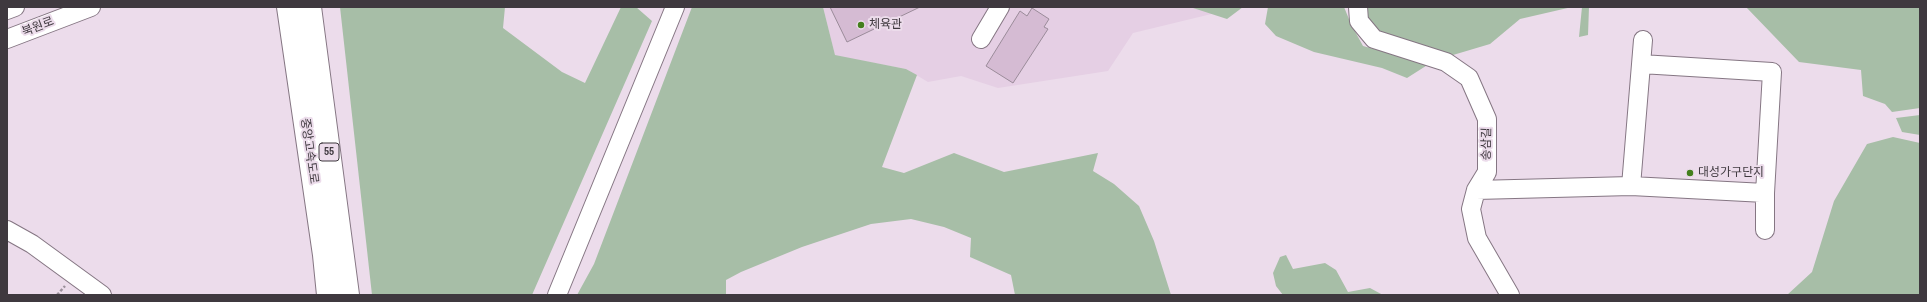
<!DOCTYPE html>
<meta charset="utf-8">
<style>
body{margin:0}
#map{position:relative;width:1927px;height:302px;overflow:hidden;background:#ecdceb;font-family:"Archivo Narrow",sans-serif}
canvas{display:block}
.frame{position:absolute;inset:0;border:8px solid #3f393f;pointer-events:none}
</style>
<div id="map">
<canvas width="1927" height="302"></canvas>
<div class="frame"></div>
</div>
<script>
const c = document.querySelector('canvas').getContext('2d');
c.lineJoin = 'round';
function paint(path, color) {
  c.fillStyle = color;
  c.fill(path, 'evenodd');
}
function poly(rows) {
  const path = new Path2D();
  for (const r of rows) {
    path.moveTo(r[0], r[1]);
    for (let i = 2; i < r.length; i += 2) path.lineTo(r[i], r[i + 1]);
  }
  return path;
}
function stroke(path, color, width, dash) {
  c.strokeStyle = color;
  c.lineWidth = width;
  c.lineCap = dash ? 'butt' : 'round';
  c.setLineDash(dash || []);
  c.stroke(path);
}
function write(font, color, halo, rows, align = 'center') {
  c.font = font + ' "Archivo Narrow","Noto Sans KR",sans-serif';
  c.lineWidth = 4;
  c.setLineDash([]);
  c.textBaseline = 'middle';
  c.strokeStyle = halo;
  c.fillStyle = color;
  for (const [text, x, y, turn = 0] of rows) {
    c.save();
    c.translate(x, y);
    c.rotate((+turn || 0) * Math.PI / 180);
    c.textAlign = isNaN(turn) ? turn : align;
    if (halo) c.strokeText(text, 0, 0);
    c.fillText(text, 0, 0);
    c.restore();
  }
}
paint(poly([
 [823,7,1231,7,1228,10,1133,33,1108,71,998,88,961,76,928,82,906,69,835,56]
]), '#e5cfe4');
paint(poly([
 [340,7,505,7,503,28,562,72,585,83,621,7,636,7,652,21,532,295,372,295],
 [692,7,823,7,835,55,906,69,917,75,882,167,904,173,954,153,1004,172,1098,153,1093,171,1114,184,1139,206,1154,241,1171,295,1015,295,1011,275,970,257,971,238,944,227,911,219,871,224,802,247,741,272,726,280,726,295,577,295,594,264],
 [1190,7,1243,7,1227,19],
 [1268,7,1344,7,1351,24,1363,46,1429,64,1407,78,1382,68,1314,52,1276,36,1265,24],
 [1366,7,1572,7,1520,19,1490,44,1453,55,1438,52,1379,32,1367,16],
 [1582,7,1589,7,1588,35,1579,37],
 [1746,7,1920,7,1920,108,1892,112,1885,104,1863,96,1861,70,1799,62],
 [1920,115,1920,135,1902,132,1896,118],
 [1893,137,1920,143,1920,295,1787,295,1812,272,1834,201,1867,144],
 [1286,255,1293,269,1325,263,1336,270,1348,292,1370,288,1383,295,1283,295,1276,286,1273,273,1280,257]
]), '#a7bea7');
const building = poly([
 [830,7,920,7,847,42,830,7],
 [1032,8,1049,19,1044,27,1048,29,1013,83,986,66,1020,11,1027,16,1032,8]
]);
paint(building, '#d5bbd3');
stroke(building, '#9b8c9a', 1);
const minor = poly([
 [1358,7,1359,21,1374,39,1446,62,1469,78,1487,119,1487,172,1476,190,1471,209,1477,238,1510,295],
 [7,10,15,7],
 [7,39,91,7],
 [981,39,1000,7],
 [1641,64,1772,72,1765,193,1765,230],
 [1631,186,1643,40],
 [1476,190,1631,186,1765,193],
 [7,230,32,244,102,295],
 [557,295,675,7]
]);
const highway = poly([
 [288,7,324,255,328,295],
 [310,7,348,295]
]);
stroke(minor, '#857683', 20);
stroke(highway, '#857683', 24);
stroke(poly([
 [57,295,65,286]
]), '#9c919c', 2.5, [3, 2]);
stroke(minor, '#fff', 18);
stroke(highway, '#fff', 22);
for (const [x, y, r, color] of [
 [861,25,4,"#437f1c"],
 [1690,173,4,"#437f1c"]
]) {
  const dot = new Path2D();
  dot.arc(x, y, r, 0, 2 * Math.PI);
  c.fillStyle = color;
  c.fill(dot);
  stroke(dot, '#ecdceb', 1.5);
}
for (const [x, y, w] of [
 [329,152,20]
]) {
  const box = new Path2D();
  box.roundRect(x - w / 2, y - 9, w, 18, 3);
  c.fillStyle = '#ecdceb';
  c.fill(box);
  stroke(box, '#3f393f', 1);
}
write('bold 11px', '#3f393f', null, [
 ["55",329,152]
]);
write('12px', '#3f393f', '#ecdceb', [
 ["체육관",869,25],
 ["대성가구단지",1698,173]
], 'left');
write('12px', '#3f393f', '#ecdceb', [
 ["북원로",38,27,-21],
 ["송삼길",1487,144,-89],
 ["중앙고속도로",309,151,82]
]);
</script>
